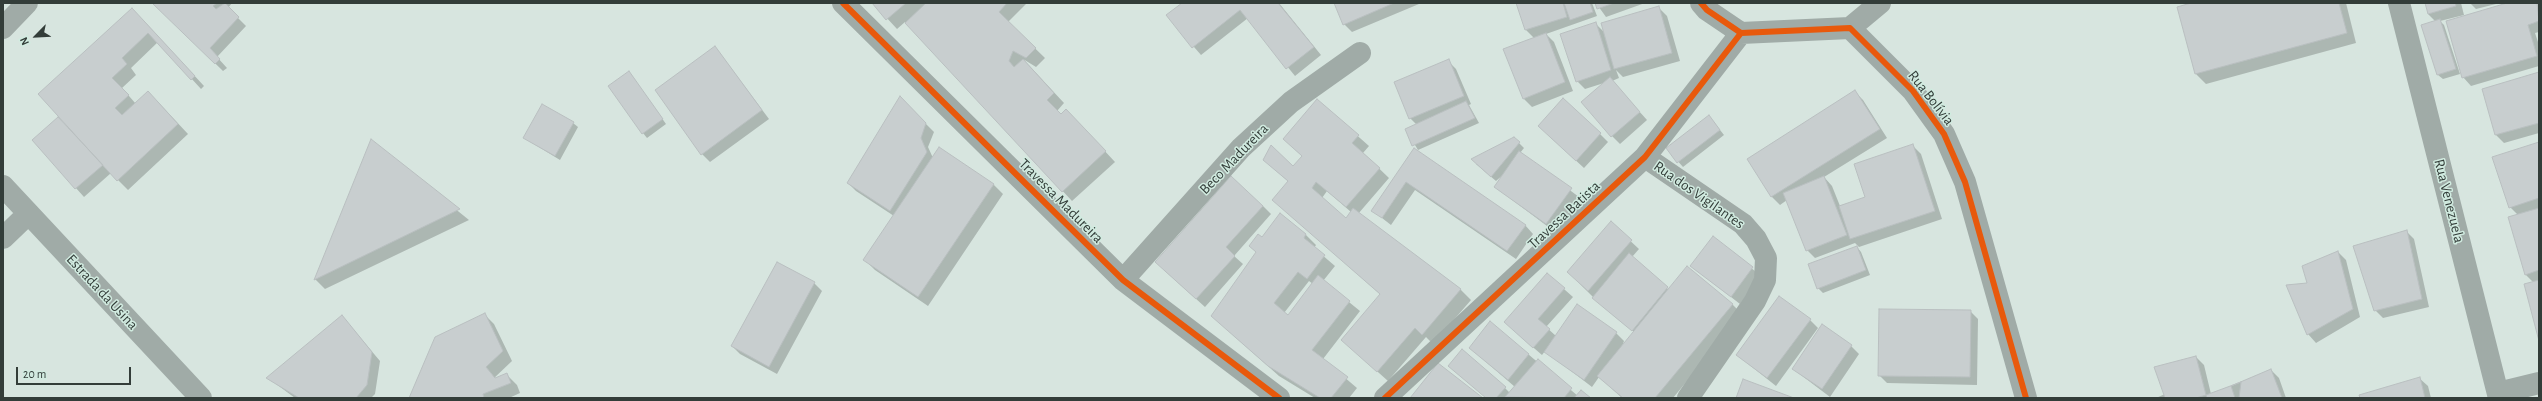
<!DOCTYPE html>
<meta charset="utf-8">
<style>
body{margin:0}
#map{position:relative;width:2542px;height:401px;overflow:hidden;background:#d7e5df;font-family:"Alegreya Sans",sans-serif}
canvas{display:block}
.frame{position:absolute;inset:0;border:4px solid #333d39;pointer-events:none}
.north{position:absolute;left:16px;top:16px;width:40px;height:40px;-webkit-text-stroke:3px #d1ebe0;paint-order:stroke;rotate:246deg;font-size:11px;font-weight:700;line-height:16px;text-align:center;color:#333d39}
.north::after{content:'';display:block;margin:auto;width:14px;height:18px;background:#333d39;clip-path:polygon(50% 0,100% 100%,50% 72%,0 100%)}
.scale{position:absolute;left:16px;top:367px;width:115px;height:18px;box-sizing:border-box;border:2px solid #333d39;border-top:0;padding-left:5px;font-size:12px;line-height:14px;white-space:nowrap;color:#333d39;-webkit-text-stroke:3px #d1ebe0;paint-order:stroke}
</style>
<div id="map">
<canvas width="2542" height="401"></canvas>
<div class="frame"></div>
<div class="north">N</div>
<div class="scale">20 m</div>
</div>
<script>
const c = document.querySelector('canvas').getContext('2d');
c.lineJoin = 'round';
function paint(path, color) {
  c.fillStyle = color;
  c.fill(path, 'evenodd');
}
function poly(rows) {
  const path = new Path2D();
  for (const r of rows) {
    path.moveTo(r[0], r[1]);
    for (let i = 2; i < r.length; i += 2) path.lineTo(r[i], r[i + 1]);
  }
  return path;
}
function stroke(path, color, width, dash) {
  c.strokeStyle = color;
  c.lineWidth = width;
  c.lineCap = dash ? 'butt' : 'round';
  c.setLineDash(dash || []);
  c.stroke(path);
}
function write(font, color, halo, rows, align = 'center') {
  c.font = font + ' "Alegreya Sans",sans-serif';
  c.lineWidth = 3;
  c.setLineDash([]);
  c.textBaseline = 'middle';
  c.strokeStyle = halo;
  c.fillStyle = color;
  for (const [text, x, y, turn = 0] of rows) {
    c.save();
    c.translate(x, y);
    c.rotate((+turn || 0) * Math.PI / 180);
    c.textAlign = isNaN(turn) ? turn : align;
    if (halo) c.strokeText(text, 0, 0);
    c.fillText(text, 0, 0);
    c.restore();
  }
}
paint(poly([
 [153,3,232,3,228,8,246,26,217,57,227,68,223,71],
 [873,3,924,3,926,5,931,3,1027,3,1008,22,1045,58,1036,67,1023,59,1064,103,1057,111,1061,115,1076,120,1115,162,1072,201,905,22,897,29],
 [1183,3,1279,3,1321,55,1295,76,1248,18,1201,55,1167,16],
 [1335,3,1419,3,1419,4,1352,32,1344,24],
 [1517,3,1592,3,1597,16,1546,34,1554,42,1573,91,1532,107,1524,99,1534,38,1526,30],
 [1596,3,1645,3,1606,17],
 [2194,3,2346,3,2356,43,2206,84,2196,74],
 [2426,3,2461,3,2464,15,2440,21,2444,25,2460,74,2443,79,2438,75,2422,26,2436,22,2428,14],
 [2470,3,2500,3,2476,9],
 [2511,3,2539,3,2539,32,2535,33,2539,45,2539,66,2471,86,2463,77],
 [1659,8,1667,16,1680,61,1623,77,1616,70,1619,78,1612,81,1647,120,1620,144,1612,136,1604,83,1585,89,1577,81,1595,23,1605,33],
 [142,19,204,86,201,89,158,42,131,68,136,75,122,88,136,104,158,102,188,134,128,190,111,173,84,197,33,140,70,127],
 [715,47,769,119,710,162,702,154],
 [1448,61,1456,69,1471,104,1469,105,1479,123,1418,150,1406,130,1417,125,1410,118],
 [629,72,666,124,647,138,643,133],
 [2539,73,2539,133,2504,143,2496,135,2483,89],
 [1855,92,1863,100,1887,138,1824,177,1832,186,1840,206,1866,198,1913,146,1921,154,1942,219,1859,247,1855,243,1815,258,1807,250,1787,200,1780,205,1772,197,1748,159],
 [900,98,934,132,928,147,933,158,993,184,1003,194,928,306,875,270,865,260,894,216,856,191,848,183],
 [1317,100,1369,146,1363,153,1389,178,1358,214,1461,290,1471,300,1433,344,1426,337,1388,381,1342,340,1381,295,1274,200,1289,182,1264,160,1293,167,1303,157,1284,139],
 [1327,191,1351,212,1346,219,1322,198],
 [1709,116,1724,135,1683,167,1667,149],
 [573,123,578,127,560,160,524,138],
 [1547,134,1600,134,1608,142,1584,168],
 [1514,138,1524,148,1520,153,1579,197,1555,232,1495,187,1505,173,1496,181,1476,164],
 [371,141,469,220,325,289,315,279],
 [2539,143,2539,338,2534,283,2525,274,2518,215,2510,207],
 [1414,149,1525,225,1533,234,1516,259,1415,190,1391,225,1373,211],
 [1263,206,1271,214,1234,256,1243,264,1205,307,1164,270],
 [1280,215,1306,235,1316,245,1314,248,1335,266,1323,281,1360,311,1323,359,1357,388,1349,398,1315,398,1279,376,1223,326,1257,253,1250,246,1262,238],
 [1309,281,1313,284,1288,316,1284,313],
 [1611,223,1639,249,1632,257,1669,290,1732,304,1742,314,1673,398,1622,398,1599,377,1592,387,1545,351,1542,355,1513,330,1547,274,1573,297,1546,327,1556,336,1616,333,1624,341,1622,347,1634,332,1602,306,1576,280],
 [2406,231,2414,239,2429,307,2383,318,2375,310],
 [1713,237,1761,276,1740,304,1691,266],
 [1857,247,1861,252,1870,275,1823,293,1818,288],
 [2338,252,2346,260,2360,317,2316,343,2308,334,2309,284],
 [814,283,822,291,777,374,740,354,732,346],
 [1970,311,1978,319,1977,385,1887,383,1879,375],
 [484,314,494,324,512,361,492,380,507,375,517,385,520,393,509,398,410,398],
 [342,316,380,361,375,394,371,398,295,398,268,378],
 [1810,320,1818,328,1776,386,1737,355],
 [1491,323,1578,396,1589,398,1486,398,1505,388,1510,393,1515,387,1470,348],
 [1851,346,1859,354,1830,397,1793,369],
 [2196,357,2204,365,2211,394,2271,370,2279,378,2286,398,2156,398,2165,394],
 [2419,378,2428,386,2431,398,2361,398]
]), '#0003');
const building = poly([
 [152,3,217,3,213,6,216,9,225,3,239,17,210,48,220,59,215,64,152,3],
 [872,3,906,3,886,20,872,3],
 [926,3,1007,3,999,12,1036,48,1026,58,1013,51,1009,61,1014,67,1023,59,1054,93,1047,100,1061,114,1066,109,1106,151,1062,192,905,23,926,3],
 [1182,3,1278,3,1314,47,1286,69,1240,10,1192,48,1166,15,1182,3],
 [1334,3,1394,3,1343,25,1334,3],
 [1516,3,1563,3,1567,17,1525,30,1516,3],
 [1564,3,1590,3,1593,12,1570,20,1564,3],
 [1595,3,1614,3,1597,9,1595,3],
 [2191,3,2339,3,2347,33,2195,74,2177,7,2191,3],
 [2425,3,2455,3,2456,6,2428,14,2425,3],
 [2507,3,2537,3,2539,21,2528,25,2537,56,2462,78,2446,21,2507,3],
 [1659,6,1672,53,1614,69,1601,23,1659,6],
 [132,8,195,76,191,80,148,33,122,58,127,64,112,78,129,95,115,108,122,115,148,91,178,124,117,181,38,94,132,8],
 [2440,19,2456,69,2437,75,2421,25,2440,19],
 [1596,22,1611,70,1576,82,1560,34,1596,22],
 [1546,33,1565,82,1523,99,1503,49,1546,33],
 [715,46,762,110,701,155,655,90,715,46],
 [1449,59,1464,96,1409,119,1394,82,1449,59],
 [629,71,663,119,642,134,608,86,629,71],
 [2539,72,2539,123,2495,135,2482,89,2539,72],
 [1610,77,1640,112,1611,137,1581,102,1610,77],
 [1855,90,1880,129,1771,197,1747,159,1855,90],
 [900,96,926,123,921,138,927,152,890,211,847,183,900,96],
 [1563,98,1601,133,1576,161,1538,126,1563,98],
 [1317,99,1359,135,1352,143,1380,168,1346,207,1316,182,1312,188,1346,218,1353,208,1461,289,1422,335,1415,328,1377,372,1341,340,1380,294,1272,200,1288,181,1263,160,1271,145,1293,166,1302,156,1283,139,1317,99],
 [1466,101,1475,118,1412,146,1405,129,1466,101],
 [542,104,574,122,555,156,523,138,542,104],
 [1709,115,1720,130,1677,163,1666,148,1709,115],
 [58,117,103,165,75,189,32,140,58,117],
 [1514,137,1520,142,1491,177,1471,159,1514,137],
 [371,139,460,209,314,280,371,139],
 [2539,142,2539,198,2509,208,2492,157,2539,142],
 [1913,144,1935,211,1850,239,1839,206,1865,197,1854,164,1913,144],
 [939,147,994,184,918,297,863,260,939,147],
 [1414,148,1526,225,1507,251,1406,182,1382,218,1371,211,1414,148],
 [1519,151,1572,188,1546,224,1494,187,1519,151],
 [1231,176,1263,206,1226,247,1235,256,1196,299,1155,262,1231,176],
 [1824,176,1847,235,1806,251,1783,193,1824,176],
 [2539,208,2539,270,2525,275,2508,217,2539,208],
 [1280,213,1306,234,1304,238,1325,255,1307,279,1298,272,1274,303,1288,315,1318,275,1350,301,1312,350,1348,377,1331,398,1320,398,1268,366,1211,316,1256,252,1249,246,1258,234,1262,237,1280,213],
 [1611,221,1632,240,1588,291,1567,272,1611,221],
 [2407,230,2422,299,2374,311,2353,246,2407,230],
 [1713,236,1753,267,1731,297,1690,266,1713,236],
 [1857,246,1866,270,1817,289,1808,264,1857,246],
 [2338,251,2353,309,2307,335,2286,285,2307,283,2302,266,2338,251],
 [1629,253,1668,287,1632,331,1592,298,1629,253],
 [777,262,815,282,769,367,731,346,777,262],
 [1687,266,1733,304,1655,398,1623,398,1597,376,1687,266],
 [1547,273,1565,288,1538,319,1550,329,1533,348,1504,322,1547,273],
 [2539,280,2539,341,2524,284,2539,280],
 [1779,296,1811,319,1767,378,1736,355,1779,296],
 [1577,304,1617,332,1584,380,1544,352,1577,304],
 [1879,309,1971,310,1970,377,1878,376,1879,309],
 [485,313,503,351,486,367,495,378,507,373,511,383,483,394,484,398,409,398,435,337,485,313],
 [342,315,372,352,367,385,356,398,299,398,266,378,342,315],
 [1490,321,1529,354,1508,380,1469,348,1490,321],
 [1822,324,1852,345,1822,389,1792,369,1822,324],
 [1462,349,1506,387,1496,398,1486,398,1448,366,1462,349],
 [2196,356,2206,395,2196,398,2165,398,2154,367,2196,356],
 [1538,359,1572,388,1564,398,1505,397,1538,359],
 [1438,363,1483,398,1410,398,1438,363],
 [2271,369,2282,398,2235,398,2231,386,2271,369],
 [2420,377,2425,398,2360,398,2359,395,2420,377],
 [1743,379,1794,398,1736,398,1743,379],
 [2241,382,2239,398,2207,398,2206,395,2241,382],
 [1581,390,1591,398,1574,398,1581,390]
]);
paint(building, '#c8cecf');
stroke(building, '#b9bfc0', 1);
stroke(poly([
 [843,3,1123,280,1279,398],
 [1701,3,1707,10,1741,33,1850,28,1913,91,1944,134,1965,182,2026,398],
 [2399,3,2499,398],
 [3,28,27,3],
 [1850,28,1880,3],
 [1645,157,1743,224,1756,239,1766,258,1765,280,1755,301,1688,398],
 [3,186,201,398],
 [3,238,28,214],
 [1123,280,1241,148,1291,102,1360,53],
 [2498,393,2539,383],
 [1385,398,1645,157,1741,33]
]), '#a0aba7', 22);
stroke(poly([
 [843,3,1123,280,1279,398],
 [1701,3,1707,10,1741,33,1850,28,1913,91,1944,134,1965,182,2026,398],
 [1385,398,1645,157,1741,33]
]), '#e8590c', 6);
write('15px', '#333d39', '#d1ebe0', [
 ["Rua Bolívia",1931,98,52],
 ["Beco Madureira",1234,159,-46],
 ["Rua dos Vigilantes",1699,195,35],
 ["Travessa Madureira",1061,201,45],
 ["Rua Venezuela",2449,201,76],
 ["Travessa Batista",1564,215,-43],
 ["Estrada da Usina",102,292,47]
]);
</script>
